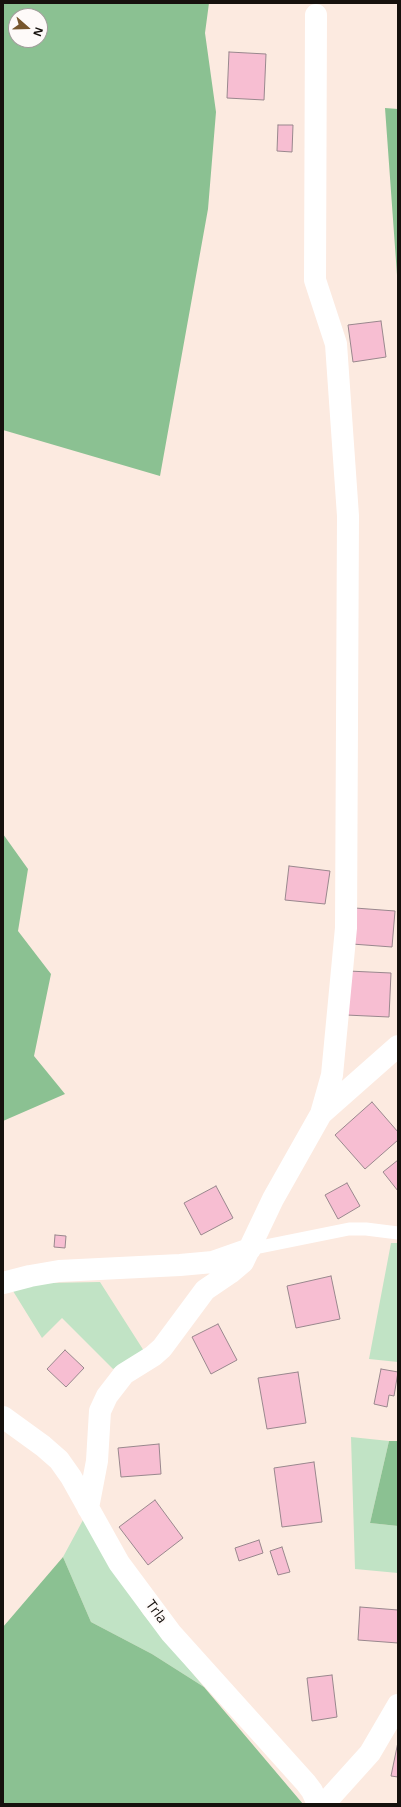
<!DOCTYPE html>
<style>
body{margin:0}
#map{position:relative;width:401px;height:1807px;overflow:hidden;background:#fceae0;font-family:"Open Sans",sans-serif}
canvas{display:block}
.frame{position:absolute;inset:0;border:4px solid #16110d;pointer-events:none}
.north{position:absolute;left:8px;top:8px;width:40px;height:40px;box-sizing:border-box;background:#fefaf9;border:1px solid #a19d9b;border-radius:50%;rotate:110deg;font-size:11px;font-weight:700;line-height:16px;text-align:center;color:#16110d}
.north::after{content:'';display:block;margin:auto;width:14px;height:18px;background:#77562d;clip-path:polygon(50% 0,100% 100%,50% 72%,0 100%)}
</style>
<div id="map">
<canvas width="401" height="1807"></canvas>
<div class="frame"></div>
<div class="north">N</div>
</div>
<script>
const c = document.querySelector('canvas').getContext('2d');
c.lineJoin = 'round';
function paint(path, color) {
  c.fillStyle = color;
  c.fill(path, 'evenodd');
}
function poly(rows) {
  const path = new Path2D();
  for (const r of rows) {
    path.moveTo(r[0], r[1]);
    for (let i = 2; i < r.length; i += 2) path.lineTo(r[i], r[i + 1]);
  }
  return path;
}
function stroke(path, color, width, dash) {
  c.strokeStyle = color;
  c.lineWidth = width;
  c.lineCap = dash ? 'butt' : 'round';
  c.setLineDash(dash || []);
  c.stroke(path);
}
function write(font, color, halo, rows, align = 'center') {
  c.font = font + ' "Open Sans",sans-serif';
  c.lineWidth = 4;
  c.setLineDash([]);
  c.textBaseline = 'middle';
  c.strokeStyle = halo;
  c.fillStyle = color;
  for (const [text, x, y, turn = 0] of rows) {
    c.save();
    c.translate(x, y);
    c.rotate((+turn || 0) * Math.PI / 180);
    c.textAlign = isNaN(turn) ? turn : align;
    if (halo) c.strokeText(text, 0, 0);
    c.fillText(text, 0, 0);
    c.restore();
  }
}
paint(poly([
 [391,1243,398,1243,398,1362,369,1359],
 [100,1282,144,1351,113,1369,62,1318,42,1338,13,1291,45,1283],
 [351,1437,389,1441,370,1523,398,1526,398,1573,355,1569],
 [83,1520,143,1614,204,1687,152,1654,91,1622,63,1557]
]), '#c1e3c5');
paint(poly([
 [3,3,209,3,205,33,216,112,208,209,160,476,3,430],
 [16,16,40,16,40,40,16,40],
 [385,108,398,109,398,275,397,275],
 [3,834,28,869,18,931,51,974,34,1056,65,1094,3,1121],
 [389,1441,398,1441,398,1526,370,1523],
 [63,1557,91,1622,152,1654,204,1687,303,1804,3,1804,3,1627]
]), '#8bc192');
const building = poly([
 [229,52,266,54,264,100,227,98,229,52],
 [278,125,293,125,292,152,277,151,278,125],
 [381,321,386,357,353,362,348,325,381,321],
 [289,866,330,871,325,904,285,900,289,866],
 [355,908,395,911,392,947,352,944,355,908],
 [348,971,391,973,389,1017,346,1015,348,971],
 [372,1102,398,1132,398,1140,365,1169,335,1135,372,1102],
 [398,1160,398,1191,383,1172,398,1160],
 [347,1183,360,1206,338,1219,325,1195,347,1183],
 [216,1186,233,1218,201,1235,184,1203,216,1186],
 [55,1235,66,1236,65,1248,54,1247,55,1235],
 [331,1276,340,1319,296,1328,287,1286,331,1276],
 [218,1324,237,1360,211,1374,192,1337,218,1324],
 [65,1350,84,1368,66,1387,47,1369,65,1350],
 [381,1369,398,1372,394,1396,389,1395,387,1407,374,1404,381,1369],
 [298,1372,306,1423,267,1429,258,1378,298,1372],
 [159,1444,161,1474,121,1477,118,1448,159,1444],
 [314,1462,322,1522,282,1527,274,1468,314,1462],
 [155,1500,183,1538,148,1565,119,1527,155,1500],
 [259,1540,263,1553,239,1561,235,1548,259,1540],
 [282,1547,290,1572,278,1575,270,1551,282,1547],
 [360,1607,398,1610,398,1643,358,1640,360,1607],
 [332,1675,337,1717,312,1721,307,1678,332,1675],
 [398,1742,398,1777,391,1776,398,1742]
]);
paint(building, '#f7bed2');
stroke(building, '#99878d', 1);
stroke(poly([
 [250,1249,349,1229,366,1229,398,1233]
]), '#fff', 13);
stroke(poly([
 [321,1114,398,1046],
 [3,1283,30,1276,59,1271,180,1265,213,1262,250,1249],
 [3,1417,43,1446,59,1460,71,1477,119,1563,171,1633,306,1783,312,1791,318,1804],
 [88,1508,97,1461,100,1411,107,1396,124,1374,153,1356,162,1348,205,1290,230,1273,243,1262,273,1199,321,1114,332,1075,346,928,348,516,336,344,315,280,316,15],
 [324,1804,370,1753,398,1705]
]), '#fff', 22);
write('14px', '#16110d', '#fefaf9', [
 ["Trla",156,1612,53]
]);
</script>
